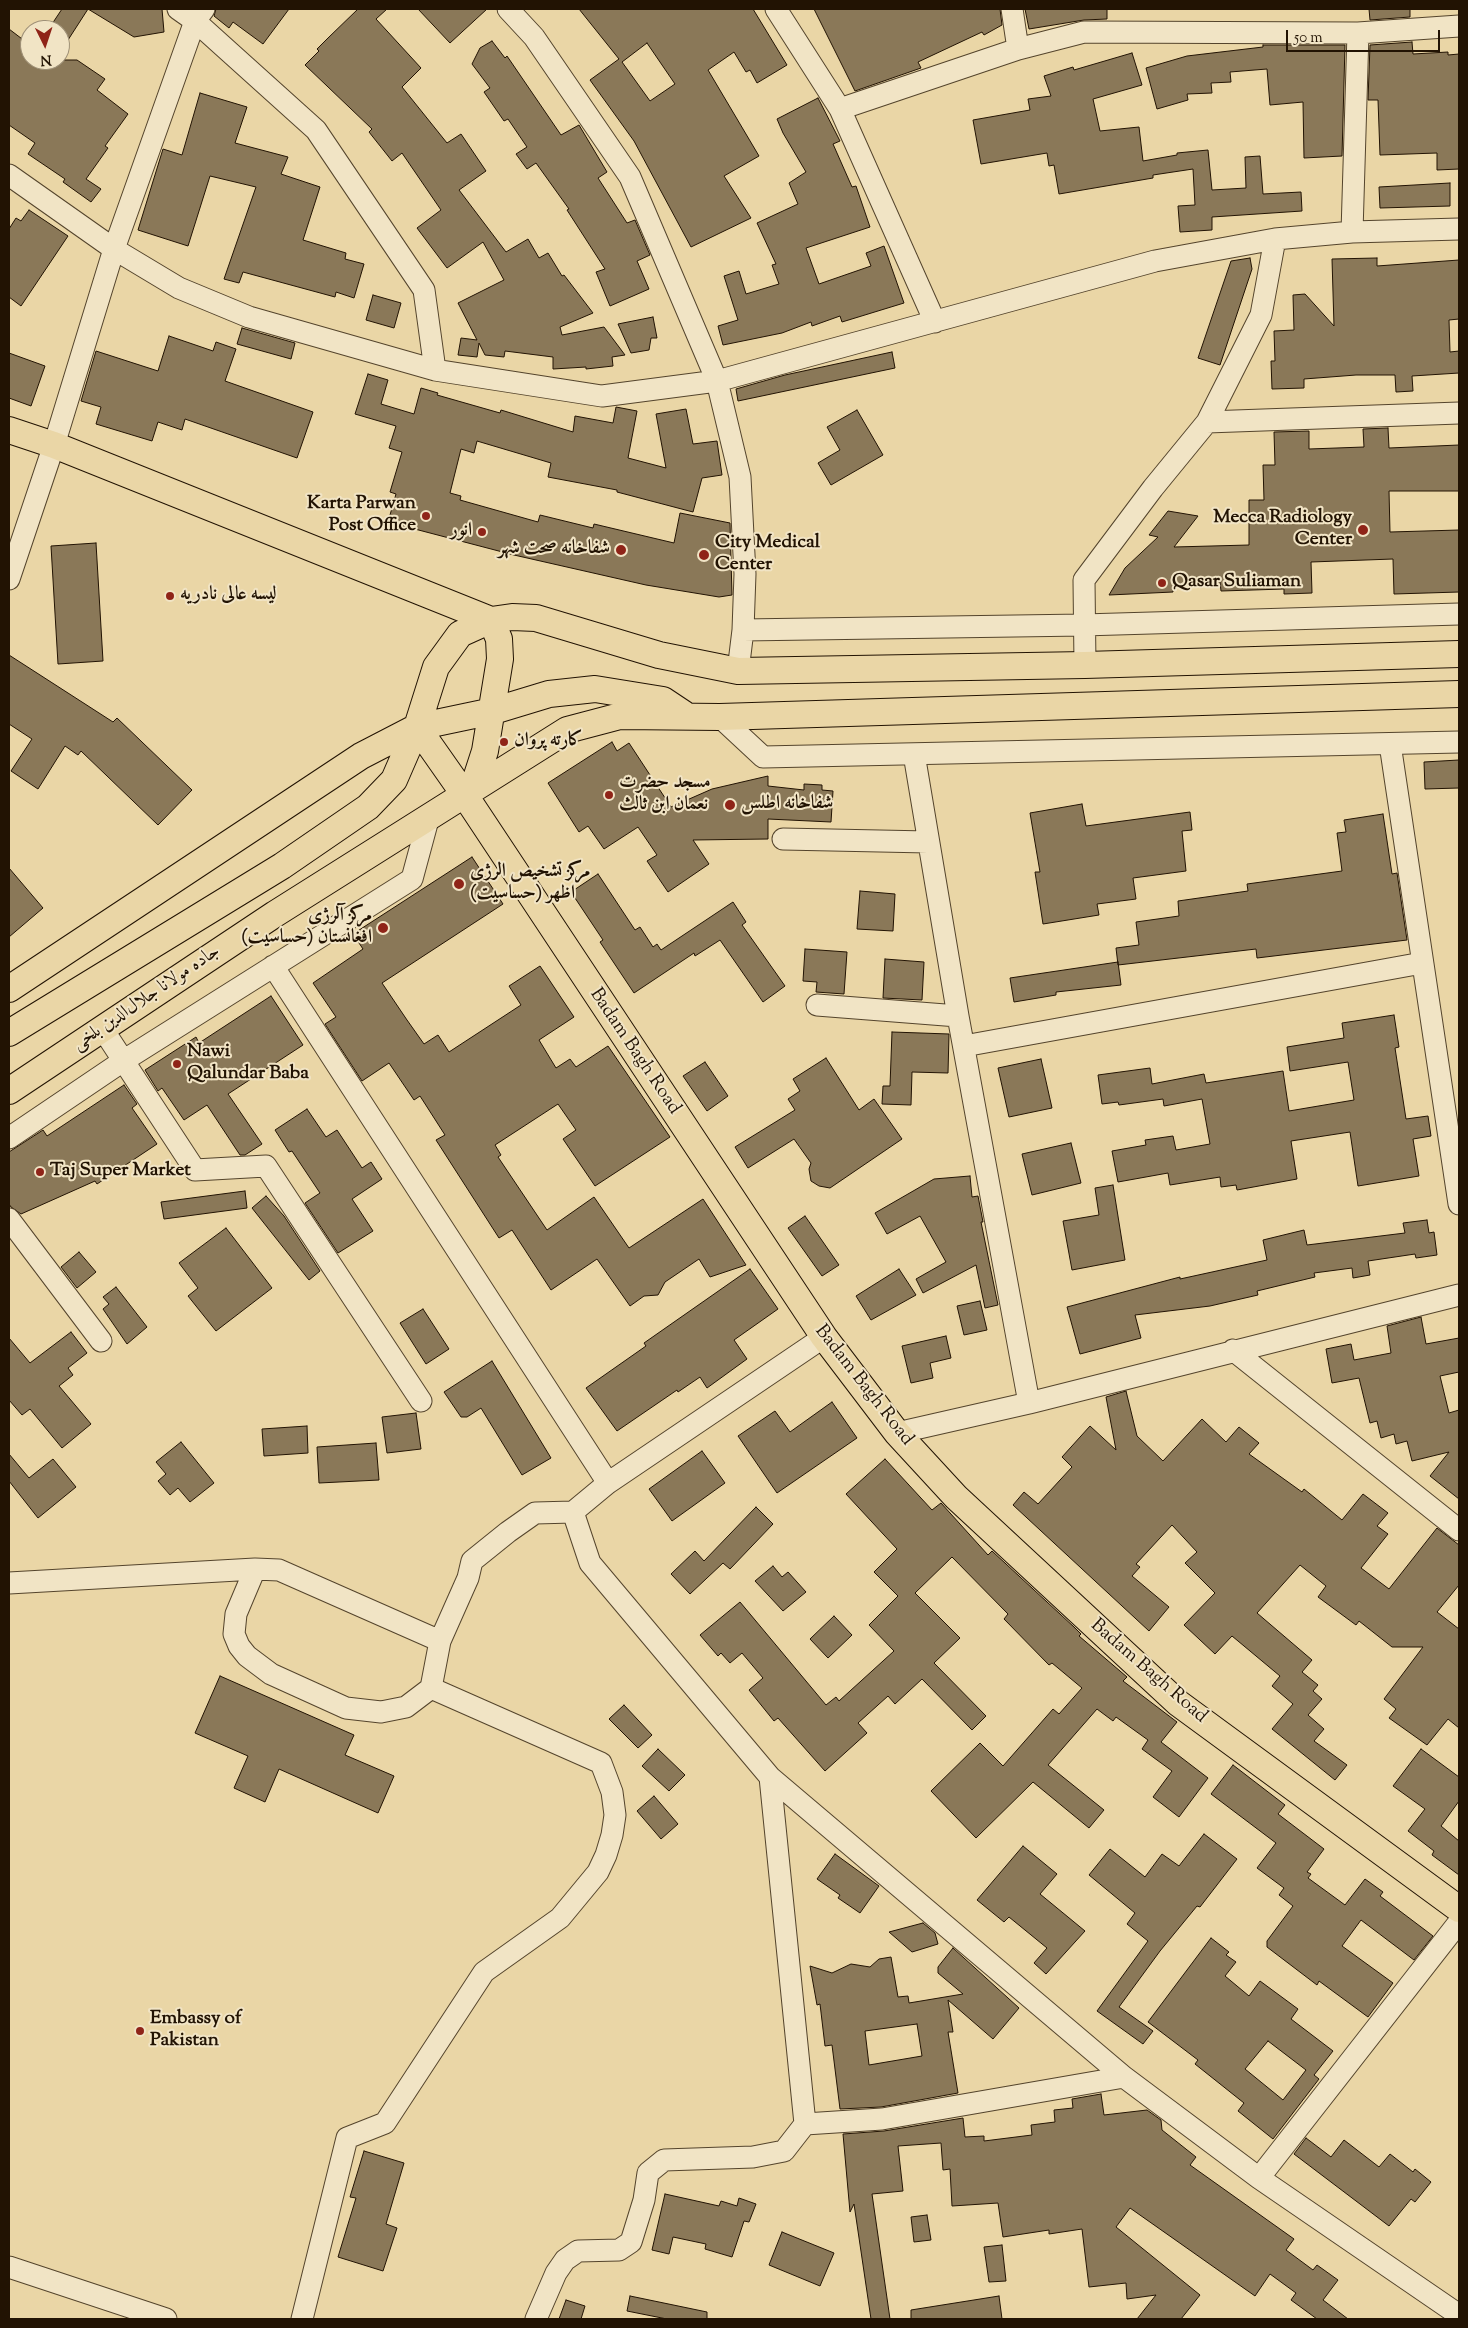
<!DOCTYPE html>
<meta charset="utf-8">
<style>
body{margin:0}
#map{position:relative;width:1468px;height:2328px;overflow:hidden;background:#ead6a6;font-family:"Sorts Mill Goudy",serif}
canvas{display:block}
.frame{position:absolute;inset:0;border:10px solid #221303;pointer-events:none}
.north{position:absolute;left:20px;top:20px;width:50px;height:50px;box-sizing:border-box;background:#f1e4c5;border:1px solid #9e9077;border-radius:50%;rotate:176deg;font-size:14px;font-weight:700;line-height:20px;text-align:center;color:#221303}
.north::after{content:'';display:block;margin:auto;width:18px;height:22px;background:#8f2418;clip-path:polygon(50% 0,100% 100%,50% 72%,0 100%)}
.scale{position:absolute;left:1286px;top:30px;width:154px;height:22px;box-sizing:border-box;border:2px solid #221303;border-top:0;padding-left:6px;font-size:15px;line-height:18px;white-space:nowrap;color:#221303;-webkit-text-stroke:4px #f1e4c5;paint-order:stroke}
</style>
<div id="map">
<canvas width="1468" height="2328"></canvas>
<div class="frame"></div>
<div class="north">N</div>
<div class="scale">50 m</div>
</div>
<script>
const c = document.querySelector('canvas').getContext('2d');
c.lineJoin = 'round';
function paint(path, color) {
  c.fillStyle = color;
  c.fill(path, 'evenodd');
}
function poly(rows) {
  const path = new Path2D();
  for (const r of rows) {
    path.moveTo(r[0], r[1]);
    for (let i = 2; i < r.length; i += 2) path.lineTo(r[i], r[i + 1]);
  }
  return path;
}
function stroke(path, color, width, dash) {
  c.strokeStyle = color;
  c.lineWidth = width;
  c.lineCap = dash ? 'butt' : 'round';
  c.setLineDash(dash || []);
  c.stroke(path);
}
function write(font, color, halo, rows, align = 'center') {
  c.font = font + ' "Sorts Mill Goudy",Amiri,serif';
  c.lineWidth = 4;
  c.setLineDash([]);
  c.textBaseline = 'middle';
  c.strokeStyle = halo;
  c.fillStyle = color;
  for (const [text, x, y, turn = 0] of rows) {
    c.save();
    c.translate(x, y);
    c.rotate((+turn || 0) * Math.PI / 180);
    c.textAlign = isNaN(turn) ? turn : align;
    if (halo) c.strokeText(text, 0, 0);
    c.fillText(text, 0, 0);
    c.restore();
  }
}
const building = poly([
 [62,9,162,9,164,32,134,37,88,9,68,40,60,34,60,30,50,27,62,9],
 [216,9,289,9,263,44,233,22,229,28,214,16,216,9],
 [358,9,387,9,376,19,421,68,402,87,447,143,461,134,486,171,459,190,506,252,528,239,539,258,548,253,562,276,564,275,593,313,560,327,562,335,604,327,625,355,612,357,613,366,586,369,586,367,553,369,553,357,505,351,504,357,485,355,479,343,477,357,458,355,461,338,477,340,458,303,504,280,483,242,447,268,417,228,441,210,402,153,392,161,369,132,372,129,305,65,319,51,317,49,328,38,358,9],
 [418,9,487,9,450,43,418,9],
 [579,9,753,9,787,65,757,83,750,70,746,72,734,52,708,70,759,156,724,176,751,218,691,247,634,141,590,80,619,59,579,9],
 [647,43,675,84,650,101,622,62,647,43],
 [814,9,1000,9,1002,25,984,35,982,32,918,62,921,68,855,91,814,9],
 [1025,9,1107,9,1107,19,1084,20,1029,29,1025,9],
 [1369,9,1410,9,1410,17,1370,20,1369,9],
 [9,29,30,45,30,60,77,60,105,79,97,90,128,114,105,146,108,148,86,179,101,189,91,202,63,182,65,179,28,154,35,143,9,125,9,29],
 [492,41,505,58,507,56,561,135,579,125,607,172,598,178,627,223,635,220,650,255,637,261,649,289,610,306,596,272,605,269,567,210,569,209,536,163,527,169,516,154,527,147,508,119,504,121,484,92,490,88,472,64,480,48,492,41],
 [1412,42,1413,54,1448,52,1448,55,1459,54,1459,169,1437,170,1437,153,1380,155,1378,100,1368,100,1370,45,1412,42],
 [1263,45,1345,45,1342,156,1304,158,1303,102,1270,105,1267,69,1230,72,1231,82,1211,83,1212,93,1187,94,1188,100,1157,109,1146,68,1187,56,1263,47,1263,45],
 [1132,53,1142,85,1093,99,1100,131,1139,127,1143,161,1177,155,1177,153,1208,150,1212,190,1246,188,1245,157,1260,156,1263,194,1301,192,1302,211,1212,217,1212,230,1180,232,1178,206,1195,205,1193,169,1153,175,1153,178,1059,194,1054,165,1049,166,1047,153,981,164,973,120,1030,110,1028,99,1051,96,1044,76,1073,67,1074,70,1132,53],
 [200,93,247,107,235,143,288,157,281,174,320,187,303,240,346,253,345,259,364,264,354,298,336,292,335,297,243,272,239,283,224,279,256,187,210,176,188,246,138,230,163,149,182,155,200,93],
 [818,98,840,141,833,144,852,187,856,186,870,227,806,248,819,284,871,266,866,253,884,246,904,303,842,322,840,316,812,326,811,322,782,333,723,345,718,326,738,320,724,276,739,271,746,294,779,284,772,265,776,264,757,223,798,204,789,183,806,172,783,133,777,119,818,98],
 [1450,183,1450,206,1380,208,1379,187,1450,183],
 [29,210,68,236,21,306,9,297,9,229,16,218,21,221,29,210],
 [1250,258,1252,269,1220,365,1198,358,1231,261,1250,258],
 [1377,258,1377,266,1459,260,1459,319,1449,320,1450,352,1459,351,1459,373,1412,376,1413,391,1396,392,1395,375,1356,375,1304,379,1304,388,1272,389,1271,361,1275,361,1274,331,1294,330,1293,295,1305,294,1334,326,1332,259,1377,258],
 [373,295,401,303,394,328,366,320,373,295],
 [653,317,657,338,651,338,649,350,631,353,618,324,653,317],
 [242,328,295,343,291,359,237,344,242,328],
 [169,336,213,351,216,342,236,349,225,381,313,412,297,458,185,419,182,430,158,422,152,441,96,424,101,407,81,401,96,351,158,371,169,336],
 [892,352,895,368,738,401,736,389,785,375,892,352],
 [9,353,45,366,31,406,9,398,9,353],
 [368,374,388,380,381,404,414,414,421,388,438,393,437,395,500,413,501,410,573,432,575,416,613,423,616,407,637,411,628,458,666,468,656,414,686,409,693,444,717,441,722,475,702,478,693,512,617,492,617,490,548,477,551,463,477,441,474,453,461,449,450,493,461,496,460,500,538,522,540,515,593,528,594,524,674,543,680,513,730,523,732,595,719,597,646,585,514,555,388,522,396,494,390,492,402,452,389,448,396,426,355,414,368,374],
 [857,410,883,455,831,485,818,463,840,450,827,427,857,410],
 [1388,428,1389,448,1459,445,1459,491,1389,491,1390,532,1459,530,1459,592,1394,594,1393,559,1311,562,1312,593,1284,594,1284,589,1221,591,1220,582,1173,584,1173,592,1109,595,1125,568,1158,537,1149,535,1168,511,1198,516,1174,547,1249,545,1249,500,1264,500,1263,465,1275,465,1274,432,1309,431,1309,449,1364,447,1363,429,1388,428],
 [96,543,103,661,58,664,51,546,96,543],
 [9,655,113,722,117,718,192,790,158,825,81,751,78,755,65,746,38,789,11,771,32,739,9,724,9,655],
 [612,742,617,751,629,743,671,807,712,789,768,776,768,786,804,790,804,784,822,785,822,790,833,791,831,822,768,819,768,839,693,840,709,864,668,892,647,861,657,855,638,827,604,849,588,826,579,832,548,783,612,742],
 [1459,760,1459,788,1425,789,1424,762,1459,760],
 [1082,804,1086,826,1190,812,1192,830,1182,831,1186,871,1133,878,1136,899,1097,904,1099,915,1043,924,1035,872,1040,872,1030,813,1082,804],
 [1383,814,1392,874,1397,873,1407,940,1257,958,1256,949,1118,965,1116,948,1139,945,1136,922,1179,916,1178,901,1248,891,1247,884,1342,871,1337,833,1346,832,1344,820,1383,814],
 [472,857,503,904,382,983,407,1020,424,1044,438,1035,449,1052,521,1005,509,986,540,966,574,1017,539,1040,556,1068,570,1059,576,1067,608,1046,670,1137,595,1186,563,1139,576,1130,558,1104,495,1145,501,1155,498,1157,547,1230,594,1197,629,1248,703,1199,746,1265,710,1277,699,1259,665,1282,658,1295,644,1296,630,1306,597,1259,551,1290,512,1230,499,1238,436,1140,445,1135,420,1096,414,1100,389,1063,362,1081,325,1024,336,1017,313,983,363,949,353,934,472,857],
 [9,868,43,908,9,937,9,868],
 [598,874,635,930,640,927,653,947,657,944,661,950,733,902,746,922,742,925,785,986,763,1002,720,940,695,956,694,953,634,993,600,942,603,940,571,892,598,874],
 [860,891,895,894,893,931,857,929,860,891],
 [805,949,847,952,844,994,816,992,817,982,803,981,805,949],
 [885,959,924,962,922,1000,883,998,885,959],
 [1118,962,1121,985,1056,992,1056,995,1014,1002,1010,978,1118,962],
 [271,996,303,1045,228,1094,262,1144,245,1155,240,1155,207,1105,184,1120,162,1088,158,1091,145,1070,196,1037,199,1043,271,996],
 [1394,1015,1399,1047,1395,1048,1406,1119,1428,1116,1431,1136,1413,1139,1419,1176,1358,1186,1350,1132,1291,1141,1297,1179,1237,1190,1236,1185,1221,1187,1220,1177,1170,1185,1168,1173,1118,1182,1112,1151,1146,1145,1145,1140,1173,1136,1176,1150,1210,1144,1202,1099,1164,1106,1163,1099,1119,1105,1118,1102,1102,1104,1098,1075,1150,1068,1152,1084,1204,1074,1206,1083,1283,1071,1289,1111,1354,1100,1348,1062,1290,1071,1287,1047,1344,1038,1342,1023,1394,1015],
 [892,1032,949,1034,948,1073,912,1072,911,1105,882,1104,883,1086,890,1086,892,1032],
 [826,1058,859,1110,874,1099,902,1139,830,1188,819,1186,811,1181,809,1169,811,1163,794,1139,748,1168,735,1147,795,1110,788,1099,800,1091,793,1079,826,1058],
 [1041,1059,1052,1108,1009,1117,998,1068,1041,1059],
 [705,1062,728,1096,707,1111,683,1076,705,1062],
 [124,1085,137,1104,132,1108,157,1144,97,1184,95,1181,21,1214,11,1207,9,1204,9,1152,43,1130,47,1136,124,1085],
 [307,1109,326,1137,337,1130,362,1168,371,1162,382,1179,352,1199,373,1231,338,1253,305,1203,320,1193,292,1151,289,1152,275,1130,307,1109],
 [1071,1143,1081,1183,1032,1195,1022,1154,1071,1143],
 [970,1176,972,1197,978,1196,983,1222,981,1222,998,1305,985,1308,976,1265,923,1293,916,1279,946,1262,920,1216,887,1234,875,1213,934,1179,970,1176],
 [1113,1185,1125,1260,1072,1270,1063,1221,1099,1215,1095,1188,1113,1185],
 [245,1191,247,1208,164,1219,161,1202,245,1191],
 [266,1196,284,1216,320,1271,309,1280,252,1208,266,1196],
 [805,1216,839,1265,822,1276,788,1228,805,1216],
 [1427,1220,1429,1233,1434,1232,1437,1255,1416,1258,1415,1254,1368,1261,1370,1275,1353,1278,1352,1268,1314,1273,1315,1277,1257,1291,1258,1295,1210,1306,1135,1315,1141,1338,1080,1354,1067,1307,1180,1277,1180,1279,1267,1260,1263,1240,1304,1230,1307,1245,1405,1233,1403,1223,1427,1220],
 [226,1228,272,1288,216,1331,188,1296,198,1288,179,1263,226,1228],
 [79,1252,96,1272,77,1288,61,1267,79,1252],
 [750,1269,778,1309,734,1340,747,1359,707,1388,700,1377,678,1392,677,1390,617,1431,586,1388,646,1346,644,1343,750,1269],
 [899,1269,916,1295,871,1320,856,1296,899,1269],
 [116,1287,147,1327,127,1344,103,1309,109,1304,103,1297,116,1287],
 [980,1301,987,1330,964,1335,957,1306,980,1301],
 [423,1309,449,1349,426,1364,400,1323,423,1309],
 [1421,1317,1426,1344,1459,1338,1459,1372,1440,1376,1449,1413,1459,1410,1459,1499,1430,1476,1449,1452,1412,1461,1407,1441,1396,1444,1394,1434,1381,1438,1377,1421,1370,1423,1359,1378,1332,1383,1326,1349,1351,1344,1354,1360,1391,1353,1387,1326,1421,1317],
 [71,1332,87,1353,68,1368,73,1375,59,1386,91,1424,62,1448,30,1409,22,1415,9,1400,9,1338,30,1363,71,1332],
 [946,1336,951,1358,930,1363,933,1378,911,1383,902,1346,946,1336],
 [492,1361,551,1458,522,1475,481,1408,467,1417,461,1417,444,1392,492,1361],
 [1126,1391,1137,1436,1163,1461,1202,1419,1226,1442,1239,1427,1259,1443,1249,1454,1302,1492,1304,1489,1342,1520,1363,1494,1388,1513,1377,1526,1388,1534,1361,1568,1389,1589,1437,1528,1459,1545,1459,1585,1437,1612,1459,1629,1459,1728,1448,1719,1427,1745,1389,1718,1396,1709,1384,1699,1423,1647,1392,1647,1359,1621,1356,1625,1318,1597,1326,1586,1300,1565,1257,1613,1312,1660,1302,1672,1318,1685,1313,1691,1322,1699,1308,1715,1324,1729,1314,1741,1347,1765,1335,1780,1272,1729,1293,1704,1272,1686,1280,1676,1232,1636,1215,1654,1184,1625,1215,1593,1185,1563,1197,1552,1172,1525,1136,1564,1140,1567,1132,1576,1169,1607,1149,1631,1013,1505,1024,1492,1038,1504,1072,1467,1062,1457,1090,1426,1116,1450,1106,1397,1126,1391],
 [832,1402,857,1438,777,1493,738,1436,775,1411,790,1432,832,1402],
 [416,1413,421,1449,387,1453,382,1417,416,1413],
 [307,1426,308,1453,264,1456,262,1429,307,1426],
 [181,1442,214,1483,190,1502,178,1488,170,1495,158,1481,166,1474,156,1462,181,1442],
 [376,1443,379,1480,319,1483,317,1447,376,1443],
 [702,1451,725,1483,672,1521,649,1489,702,1451],
 [9,1454,29,1478,53,1459,76,1487,38,1518,9,1481,9,1454],
 [885,1459,932,1510,941,1503,988,1555,992,1551,1074,1627,1081,1634,1079,1636,1127,1677,1123,1681,1177,1722,1161,1742,1208,1778,1179,1817,1153,1797,1172,1771,1142,1749,1148,1740,1116,1717,1113,1721,1097,1709,1048,1765,1104,1810,1089,1828,1033,1782,976,1838,931,1791,980,1743,1003,1766,1053,1709,1059,1714,1082,1688,1052,1663,1049,1665,1004,1619,1008,1614,952,1557,915,1593,960,1638,934,1663,986,1716,972,1730,922,1679,895,1704,888,1696,858,1723,867,1733,825,1771,778,1718,774,1721,749,1690,763,1678,742,1653,730,1663,721,1653,718,1656,700,1635,740,1602,826,1705,836,1697,839,1701,894,1651,869,1625,898,1596,874,1572,897,1549,846,1494,885,1459],
 [756,1507,773,1524,730,1569,723,1563,690,1594,671,1574,695,1551,704,1561,756,1507],
 [773,1566,782,1577,788,1572,806,1592,783,1611,755,1581,773,1566],
 [834,1616,852,1635,828,1658,810,1639,834,1616],
 [220,1676,354,1735,345,1755,394,1776,378,1813,279,1769,265,1802,234,1788,248,1756,195,1733,220,1676],
 [624,1705,652,1735,638,1748,609,1719,624,1705],
 [658,1749,685,1775,669,1791,642,1766,658,1749],
 [1421,1749,1459,1777,1459,1801,1441,1826,1459,1841,1459,1875,1432,1855,1434,1851,1408,1831,1425,1809,1393,1786,1421,1749],
 [1233,1765,1285,1805,1278,1814,1324,1849,1307,1872,1311,1874,1308,1878,1345,1905,1365,1879,1383,1892,1380,1896,1433,1936,1414,1960,1361,1920,1342,1946,1393,1983,1368,2017,1319,1981,1317,1985,1267,1947,1267,1941,1293,1906,1279,1895,1284,1888,1257,1868,1276,1843,1211,1794,1233,1765],
 [654,1796,678,1824,661,1839,637,1811,654,1796],
 [1204,1834,1237,1859,1200,1907,1197,1906,1160,1951,1119,2007,1153,2031,1143,2044,1097,2011,1148,1941,1127,1924,1135,1913,1089,1875,1110,1849,1145,1877,1162,1854,1179,1866,1204,1834],
 [1023,1846,1057,1874,1040,1894,1085,1931,1046,1974,1034,1963,1047,1948,1009,1917,1004,1922,977,1900,1023,1846],
 [835,1854,879,1886,860,1913,838,1898,840,1895,817,1879,835,1854],
 [923,1923,935,1933,938,1944,912,1952,889,1932,923,1923],
 [1211,1938,1229,1952,1226,1955,1236,1962,1225,1976,1249,1996,1260,1981,1298,2009,1291,2019,1333,2051,1314,2075,1319,2079,1273,2139,1238,2111,1244,2103,1195,2064,1198,2060,1148,2022,1211,1938],
 [1268,2041,1306,2070,1283,2100,1245,2069,1268,2041],
 [953,1948,1019,2008,993,2039,948,2000,953,2032,948,2032,958,2093,881,2107,840,2109,832,2045,825,2046,820,2004,817,2005,810,1966,832,1973,851,1964,870,1967,879,1959,891,1957,898,1997,908,1996,909,2003,963,1994,938,1973,938,1967,953,1948],
 [917,2024,922,2056,869,2065,865,2031,917,2024],
 [1101,2094,1104,2115,1147,2110,1161,2120,1162,2130,1196,2157,1190,2165,1294,2239,1286,2250,1313,2270,1317,2265,1338,2280,1323,2300,1348,2319,1317,2319,1291,2300,1296,2293,1270,2274,1255,2296,1130,2208,1116,2227,1200,2295,1181,2319,1137,2319,1156,2295,1127,2299,1126,2283,1089,2287,1082,2229,1049,2234,1049,2230,1003,2237,998,2203,952,2206,950,2169,943,2170,941,2143,898,2146,903,2191,872,2194,890,2319,871,2319,854,2204,850,2212,843,2134,884,2131,963,2118,965,2137,984,2136,984,2141,1032,2135,1031,2125,1055,2122,1054,2110,1073,2108,1072,2099,1101,2094],
 [1306,2138,1331,2157,1344,2140,1379,2167,1390,2154,1413,2172,1415,2169,1431,2182,1415,2202,1411,2199,1389,2226,1294,2154,1306,2138],
 [364,2151,404,2163,386,2224,397,2228,383,2271,338,2257,356,2198,350,2197,364,2151],
 [665,2194,719,2206,721,2201,737,2206,739,2198,756,2204,749,2222,744,2221,732,2257,705,2249,706,2244,673,2237,669,2254,652,2250,665,2194],
 [927,2215,931,2240,914,2242,911,2217,927,2215],
 [782,2232,834,2253,820,2286,769,2265,782,2232],
 [1002,2245,1006,2281,989,2282,984,2247,1002,2245],
 [630,2296,707,2312,707,2319,667,2319,627,2311,630,2296],
 [999,2296,1002,2319,911,2319,911,2310,999,2296],
 [566,2300,585,2306,581,2319,559,2319,566,2300]
]);
paint(building, '#8a7858');
stroke(building, '#221303', 1);
const minor = poly([
 [178,9,195,21,316,130,424,290,435,370],
 [508,9,534,37,630,177,717,381,740,477,745,574,743,630,738,671],
 [776,9,840,109,935,322],
 [1012,9,1018,49],
 [840,109,1018,49,1084,32,1358,33,1459,26],
 [9,175,114,249,179,288,249,317,435,370,602,396,717,381,1155,261,1275,239,1352,232,1459,229],
 [1352,232,1358,33],
 [1207,422,1459,413],
 [9,579,54,445,114,249,195,21,204,9],
 [743,630,1083,625,1459,614],
 [1085,665,1084,580,1153,488,1207,422,1261,315,1275,239],
 [720,717,763,757,1459,742],
 [1390,744,1459,1204],
 [914,754,958,1016,1029,1403],
 [783,839,928,842],
 [273,966,608,1483],
 [817,1005,958,1016],
 [102,1028,195,1170,266,1166,421,1401],
 [964,1046,1422,963],
 [9,1138,123,1061,412,879,429,816],
 [9,1219,101,1341],
 [1233,1350,1459,1530],
 [897,1433,1029,1403,1459,1295],
 [9,1583,255,1569],
 [440,1641,279,1570,255,1569,236,1614,234,1634,239,1646,247,1656,271,1674,346,1708,381,1712,406,1707,431,1688,440,1641,468,1578,472,1561,508,1532,535,1513,573,1512],
 [770,1777,1124,2077,1259,2178,1459,2315],
 [805,2124,882,2119,1124,2077],
 [1259,2178,1459,1922],
 [9,2267,166,2319],
 [302,2319,347,2138,385,2123,484,1972,560,1918,598,1872,606,1855,612,1835,615,1815,612,1792,601,1763,431,1688],
 [536,2319,556,2273,565,2260,578,2251,619,2250,631,2242,644,2200,648,2173,664,2160,753,2157,784,2151,805,2124,770,1777,590,1563,573,1512,608,1483,824,1337]
]);
const major = poly([
 [9,430,54,445,491,620,499,639,500,659,485,751,473,788],
 [417,727,464,794,824,1337,897,1433,956,1497,1178,1703,1459,1909],
 [9,989,361,756,417,727,493,711,549,694,595,689,663,700,684,714],
 [9,1033,282,866,368,807,394,780,417,727,436,667,460,634,491,620,512,617,536,618,659,655,738,671,1085,665,1459,654],
 [9,1091,275,914,567,730,620,716,720,717,1459,694]
]);
stroke(minor, '#54442c', 23);
stroke(major, '#221303', 28);
stroke(minor, '#f1e4c5', 21);
stroke(major, '#ead6a6', 26);
for (const [x, y, r, color] of [
 [426,516,5,"#8f2418"],
 [1363,530,6,"#8f2418"],
 [482,532,5,"#8f2418"],
 [621,550,6,"#8f2418"],
 [704,555,6,"#8f2418"],
 [1162,583,5,"#8f2418"],
 [170,596,5,"#8f2418"],
 [504,742,5,"#8f2418"],
 [609,795,5,"#8f2418"],
 [730,805,6,"#8f2418"],
 [459,884,6,"#8f2418"],
 [383,928,6,"#8f2418"],
 [177,1064,5,"#8f2418"],
 [40,1172,5,"#8f2418"],
 [140,2031,5,"#8f2418"]
]) {
  const dot = new Path2D();
  dot.arc(x, y, r, 0, 2 * Math.PI);
  c.fillStyle = color;
  c.fill(dot);
  stroke(dot, '#f1e4c5', 2);
}
write('bold 19px', '#221303', '#f1e4c5', [
 ["Karta Parwan",416,505,"right"],
 ["Post Office",416,527,"right"],
 ["Mecca Radiology",1352,519,"right"],
 ["Center",1352,541,"right"],
 ["انور",472,532,"right"],
 ["City Medical",715,544],
 ["Center",715,566],
 ["شفاخانه صحت شهر",610,550,"right"],
 ["Qasar Suliaman",1172,583],
 ["لیسه عالی نادریه",180,596],
 ["کارته پروان",514,742],
 ["مسجد حضرت",619,784],
 ["نعمان ابن ثالث",619,806],
 ["شفاخانه اطلس",741,805],
 ["مرکز تشخیص الرژی",470,873],
 ["(حساسیت) اظهر",470,895],
 ["مرکز آلرژی",372,917,"right"],
 ["(حساسیت) افغانستان",372,939,"right"],
 ["Nawi",187,1053],
 ["Qalundar Baba",187,1075],
 ["Taj Super Market",50,1172],
 ["Embassy of",150,2020],
 ["Pakistan",150,2042]
], 'left');
write('19px', '#221303', '#f1e4c5', [
 ["جاده مولانا جلال‌الدین بلخی",147,999,-34],
 ["Badam Bagh Road",634,1052,56],
 ["Badam Bagh Road",863,1386,52],
 ["Badam Bagh Road",1148,1672,41]
]);
</script>
